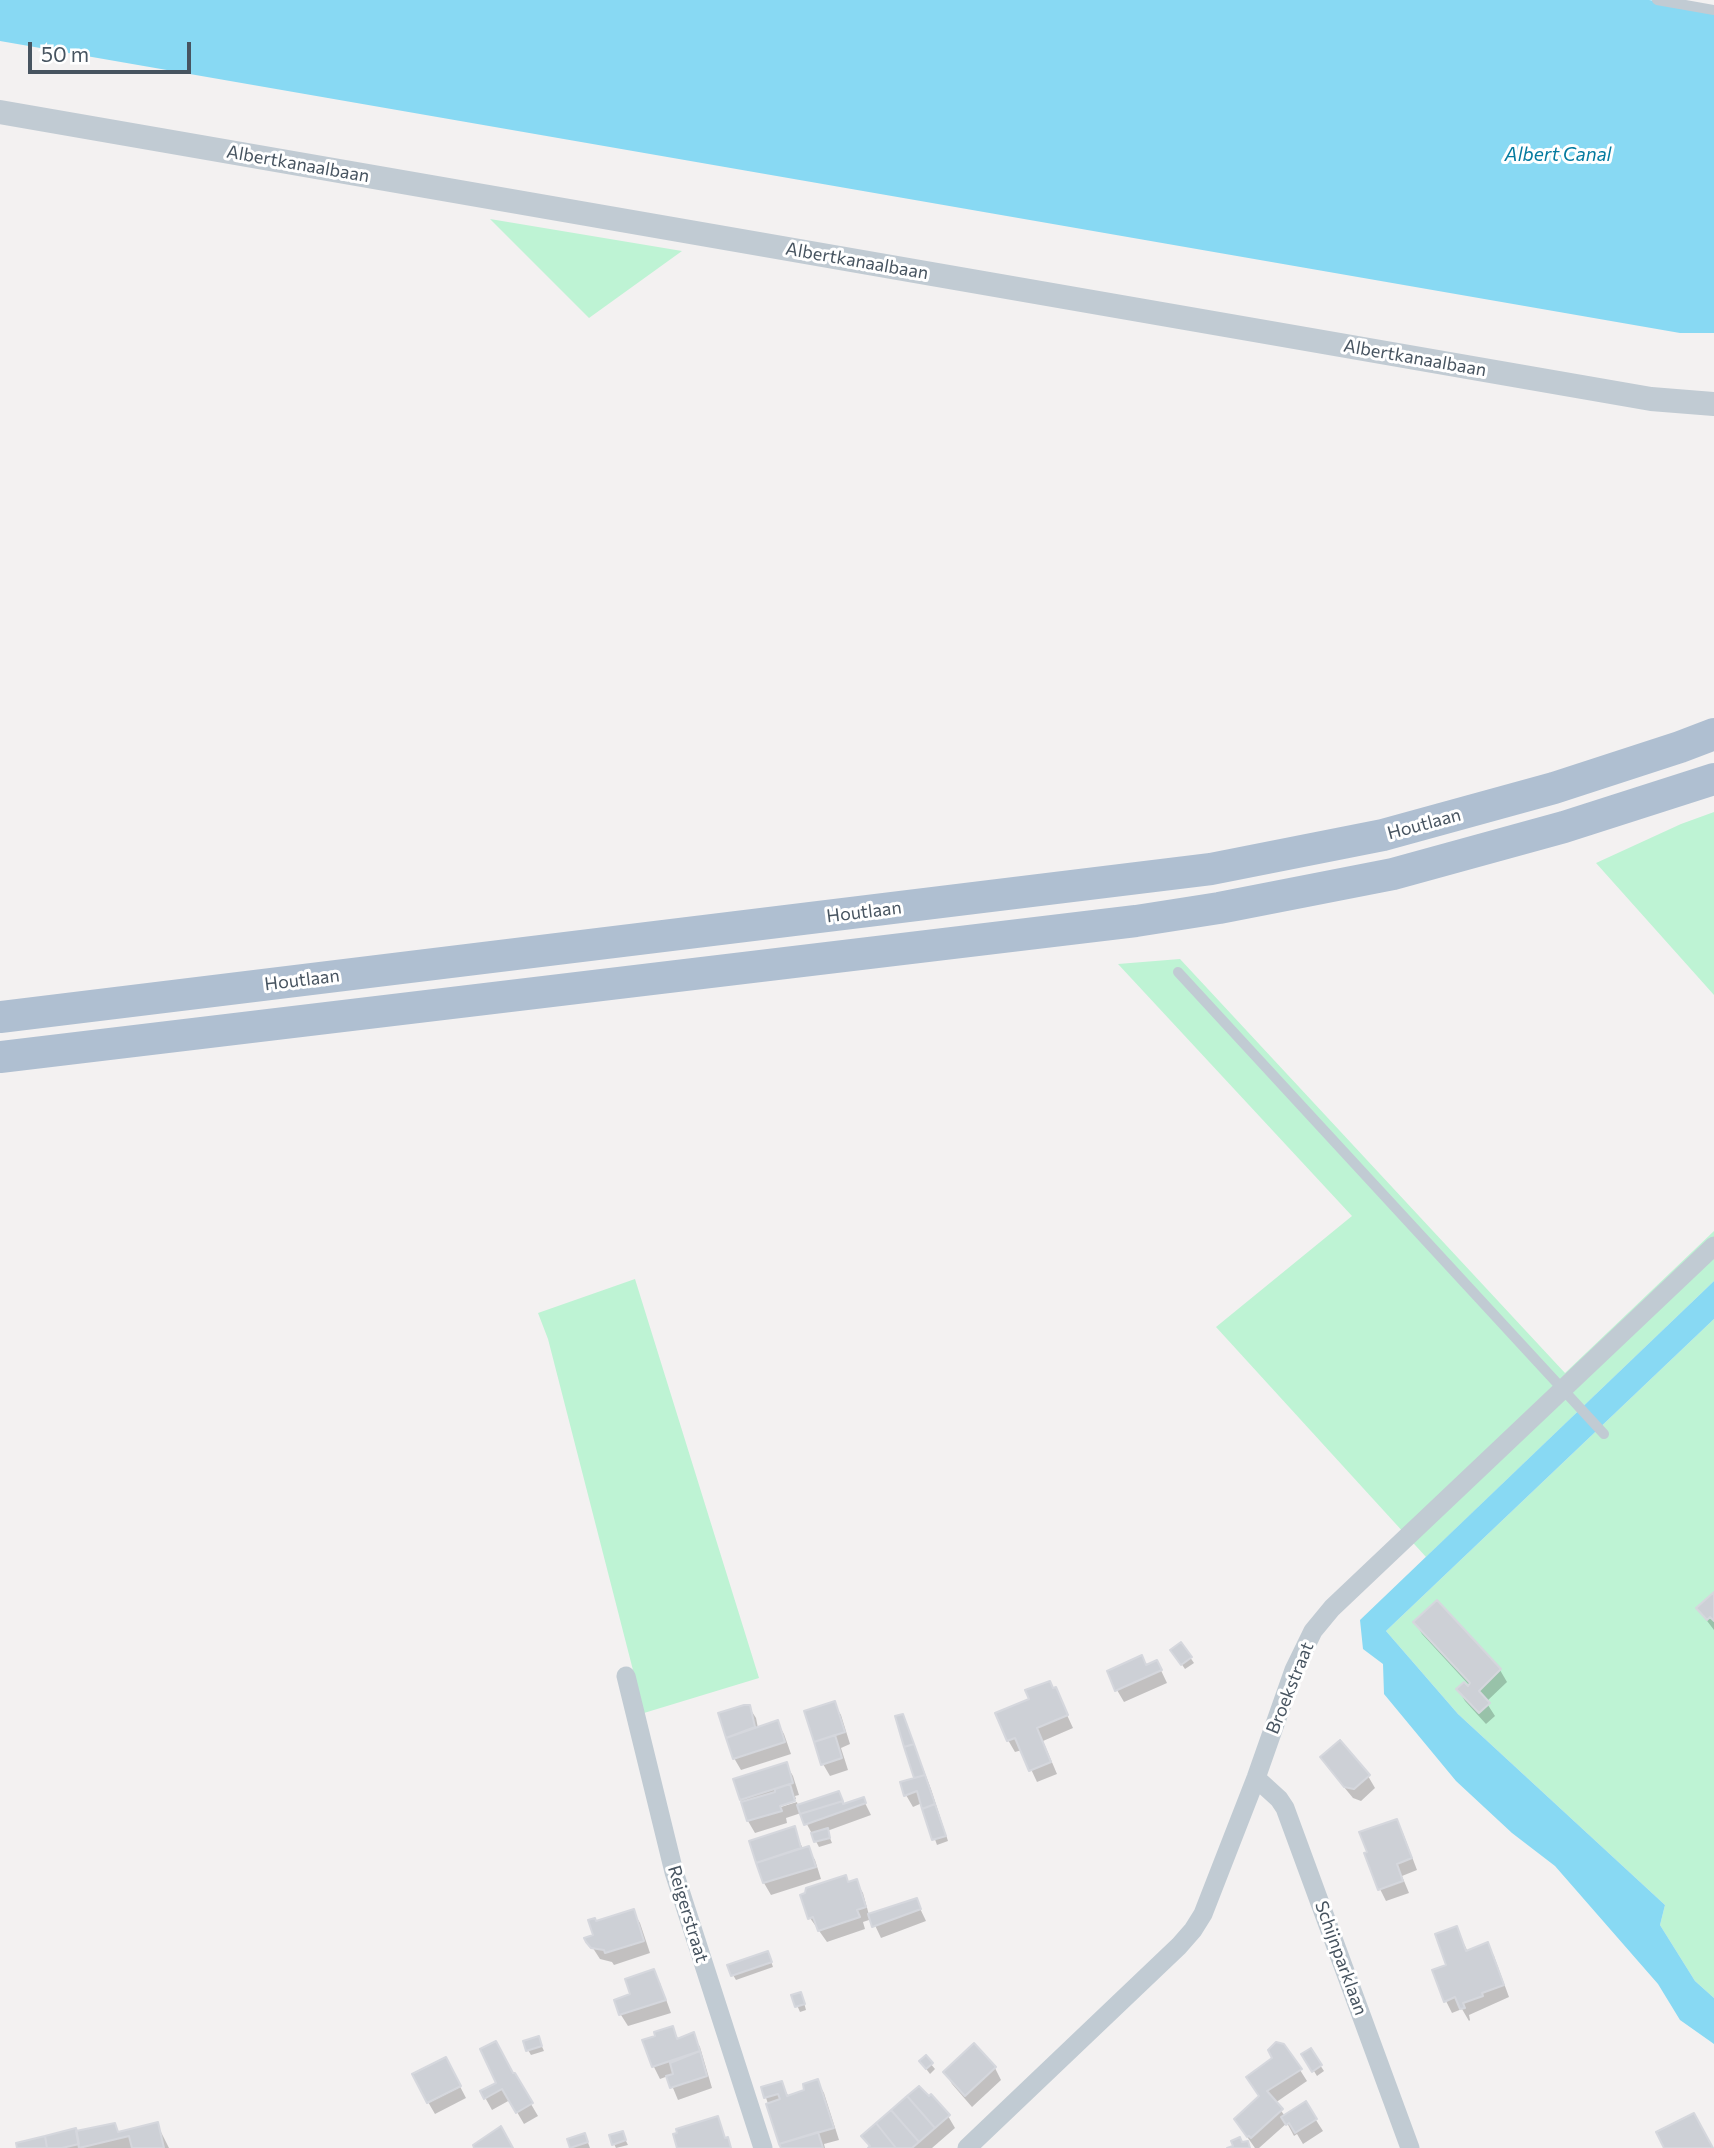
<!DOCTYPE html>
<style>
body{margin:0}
#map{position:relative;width:1714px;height:2148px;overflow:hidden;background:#f3f1f1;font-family:Commissioner,sans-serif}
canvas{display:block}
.scale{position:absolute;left:28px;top:42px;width:163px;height:32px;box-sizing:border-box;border:4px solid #475460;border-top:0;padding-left:9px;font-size:21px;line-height:24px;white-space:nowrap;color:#475460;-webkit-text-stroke:5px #fff;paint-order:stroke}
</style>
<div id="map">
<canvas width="1714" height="2148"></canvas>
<div class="scale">50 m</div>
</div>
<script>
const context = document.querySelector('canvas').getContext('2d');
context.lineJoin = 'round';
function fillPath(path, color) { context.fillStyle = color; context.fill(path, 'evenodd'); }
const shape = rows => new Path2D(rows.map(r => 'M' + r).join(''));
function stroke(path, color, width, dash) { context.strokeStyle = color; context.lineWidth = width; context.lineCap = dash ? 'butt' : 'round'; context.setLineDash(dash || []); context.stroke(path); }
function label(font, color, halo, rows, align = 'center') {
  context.font = font + ' Commissioner,sans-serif'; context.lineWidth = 6; context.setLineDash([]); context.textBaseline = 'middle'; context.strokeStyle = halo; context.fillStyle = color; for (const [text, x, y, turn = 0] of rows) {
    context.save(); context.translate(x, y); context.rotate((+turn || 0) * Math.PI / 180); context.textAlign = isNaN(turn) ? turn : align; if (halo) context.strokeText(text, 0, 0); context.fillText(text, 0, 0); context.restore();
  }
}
const green = shape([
 [490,219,682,251,589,318],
 [1714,812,1714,995,1596,863,1681,824],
 [1180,959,1565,1373,1714,1231,1714,1281,1426,1557,1216,1327,1352,1216,1118,964],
 [635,1279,759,1678,644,1713,548,1339,538,1313],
 [1714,1319,1714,1998,1695,1981,1660,1925,1665,1905,1458,1714,1386,1631]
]);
const water = shape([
 [0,0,1649,0,1714,11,1714,333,1680,333,0,41],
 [1714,1281,1714,1319,1386,1631,1458,1714,1665,1905,1660,1925,1695,1981,1714,1998,1714,2044,1680,2020,1658,1984,1555,1866,1512,1833,1456,1781,1384,1694,1383,1664,1363,1649,1360,1620]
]);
const shadow = shape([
 [1714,1595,1714,1630,1698,1609],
 [1436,1602,1500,1670,1507,1682,1486,1702,1495,1716,1486,1724,1465,1701,1458,1689,1467,1688,1470,1686,1422,1634,1415,1622],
 [1181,1644,1194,1663,1185,1669,1172,1650],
 [1157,1662,1167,1683,1124,1702,1117,1690,1146,1666],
 [1055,1689,1073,1728,1043,1741,1057,1774,1037,1782,1022,1750,1015,1752,1008,1740],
 [834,1703,841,1715,850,1744,841,1748,848,1770,830,1776,823,1764],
 [749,1707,756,1718,758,1728,777,1722,784,1734,791,1754,741,1770,734,1758,720,1714],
 [903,1716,931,1789,948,1841,937,1845,922,1803,913,1807,906,1795,917,1779],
 [1322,1757,1368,1776,1375,1788,1361,1801,1353,1798,1329,1769],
 [786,1764,793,1776,799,1795,795,1796,796,1799,781,1803,781,1807,797,1802,798,1806,842,1799,844,1806,863,1799,871,1815,827,1831,832,1843,819,1847,801,1813,786,1818,787,1823,755,1833,748,1821,735,1781],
 [1397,1821,1403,1833,1417,1870,1402,1876,1409,1893,1386,1901,1380,1889],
 [794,1829,803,1849,808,1848,815,1860,821,1879,771,1895,764,1883,751,1842],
 [845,1877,849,1883,856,1881,863,1893,869,1915,916,1900,926,1921,881,1938,872,1919,863,1922,865,1929,827,1942,810,1918,807,1895],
 [633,1911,640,1923,650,1953,614,1965,612,1962,600,1959,587,1939,595,1936,596,1923],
 [1456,1928,1468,1952,1487,1944,1494,1956,1509,1997,1469,2015,1470,2020,1469,2021,1462,2009,1452,2013,1446,2001,1449,1966],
 [770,1958,773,1967,736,1980,733,1975],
 [653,1971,660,1983,671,2013,628,2026,621,2015,617,2001,633,1995],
 [793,1996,803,1999,806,2010,800,2012],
 [672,2028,679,2040,693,2035,700,2047,712,2088,678,2100,668,2076,660,2079,654,2067,645,2041],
 [538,2038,544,2051,531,2055,528,2050],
 [974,2046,995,2068,1001,2080,972,2107,952,2084,945,2072],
 [1310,2050,1324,2071,1317,2076,1304,2055],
 [925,2057,935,2069,930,2074,921,2062],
 [1300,2070,1307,2081,1275,2103,1285,2116,1305,2103,1323,2131,1303,2144,1297,2134,1294,2136,1287,2123,1259,2148,1255,2148,1243,2131,1260,2097,1255,2090],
 [452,2071,466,2098,435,2114,428,2102],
 [514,2075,538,2116,524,2124,510,2100,492,2110,482,2092],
 [817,2081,824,2093,839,2140,824,2144,825,2148,783,2148,763,2089,781,2083,789,2097,807,2091],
 [948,2116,955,2128,932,2148,870,2148,864,2136],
 [157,2124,169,2148,19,2148,114,2125,119,2134],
 [622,2133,628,2145,616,2148,614,2144],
 [569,2140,587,2140,590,2148,572,2148]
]);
const building = shape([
 [1714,1592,1714,1621,1710,1617,1707,1620,1696,1608,1714,1592],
 [1437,1600,1501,1669,1479,1691,1490,1703,1479,1713,1456,1689,1464,1682,1468,1686,1470,1683,1413,1622,1437,1600],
 [1181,1642,1192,1657,1181,1665,1170,1650,1181,1642],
 [1142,1655,1146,1665,1157,1660,1162,1670,1115,1691,1107,1671,1142,1655],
 [1050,1681,1053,1688,1056,1687,1068,1715,1037,1728,1051,1762,1029,1771,1015,1738,1007,1741,995,1713,1029,1699,1025,1690,1050,1681],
 [835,1701,845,1732,814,1742,804,1711,835,1701],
 [744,1705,750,1705,755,1727,726,1738,718,1713,744,1705],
 [903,1714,914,1744,904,1747,895,1716,903,1714],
 [778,1720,785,1742,733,1759,726,1738,778,1720],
 [835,1735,842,1758,821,1765,814,1742,835,1735],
 [1340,1740,1370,1775,1354,1789,1344,1787,1320,1757,1340,1740],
 [914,1744,925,1775,914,1778,904,1747,914,1744],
 [787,1762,793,1783,740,1800,733,1779,787,1762],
 [925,1775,935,1804,922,1809,917,1791,904,1796,900,1782,925,1775],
 [790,1784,795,1801,780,1806,782,1811,747,1821,741,1802,775,1792,775,1789,790,1784],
 [839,1791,843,1801,800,1814,797,1805,839,1791],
 [864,1797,866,1803,804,1825,800,1814,843,1801,843,1804,864,1797],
 [935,1804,946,1836,932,1840,922,1809,935,1804],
 [1397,1819,1412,1858,1397,1864,1403,1881,1378,1890,1364,1853,1367,1852,1359,1832,1397,1819],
 [795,1826,801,1848,756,1863,749,1841,795,1826],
 [828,1828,830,1838,814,1842,811,1833,828,1828],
 [809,1846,816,1867,763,1883,756,1863,809,1846],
 [846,1875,848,1882,857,1879,866,1907,857,1910,860,1917,818,1931,813,1917,808,1919,800,1895,805,1893,806,1888,846,1875],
 [917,1898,921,1909,872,1927,868,1914,917,1898],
 [634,1909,644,1941,605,1953,604,1950,591,1948,586,1942,584,1938,593,1935,588,1920,595,1918,596,1921,634,1909],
 [1457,1926,1466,1951,1488,1942,1504,1985,1482,1993,1483,1996,1463,2003,1465,2008,1460,2009,1455,1997,1444,2002,1432,1970,1446,1965,1435,1934,1457,1926],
 [768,1951,772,1962,731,1976,727,1965,768,1951],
 [654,1969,666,2000,619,2015,614,2000,630,1994,625,1979,654,1969],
 [801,1992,805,2004,795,2007,791,1995,801,1992],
 [673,2026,677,2039,694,2032,700,2051,652,2067,642,2040,655,2036,654,2032,673,2026],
 [539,2036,542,2046,526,2051,523,2041,539,2036],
 [496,2041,513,2073,515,2073,533,2103,516,2113,502,2089,484,2099,480,2091,496,2083,480,2049,496,2041],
 [1276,2042,1284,2044,1302,2069,1267,2091,1283,2109,1251,2138,1249,2136,1247,2137,1234,2119,1259,2096,1246,2077,1272,2058,1268,2050,1276,2042],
 [974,2043,996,2067,965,2096,943,2072,974,2043],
 [1311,2048,1322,2065,1312,2072,1301,2054,1311,2048],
 [700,2051,707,2076,670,2088,666,2076,673,2074,670,2063,700,2051],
 [926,2055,933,2063,926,2069,919,2061,926,2055],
 [446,2057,461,2086,427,2103,412,2074,446,2057],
 [818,2079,834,2128,779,2144,766,2104,780,2099,778,2094,764,2098,761,2087,782,2081,787,2096,804,2090,803,2084,818,2079],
 [919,2086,929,2096,931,2094,950,2115,935,2128,907,2096,919,2086],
 [907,2096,935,2128,919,2142,891,2110,907,2096],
 [1306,2101,1317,2119,1295,2133,1289,2123,1286,2125,1281,2117,1306,2101],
 [891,2110,919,2142,912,2148,896,2148,876,2123,891,2110],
 [1694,2113,1713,2148,1664,2148,1656,2132,1694,2113],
 [718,2116,725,2138,728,2137,731,2148,677,2148,673,2134,677,2133,676,2129,718,2116],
 [158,2122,164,2148,132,2148,129,2136,79,2148,76,2131,115,2123,118,2132,158,2122],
 [876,2123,896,2148,868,2148,870,2146,861,2136,876,2123],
 [501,2126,513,2148,474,2148,473,2145,501,2126],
 [76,2128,79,2144,62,2148,47,2148,45,2136,76,2128],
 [623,2131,626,2140,612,2145,609,2135,623,2131],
 [818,2132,823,2148,781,2148,779,2144,818,2132],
 [585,2133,588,2142,570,2148,567,2139,585,2133],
 [45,2136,47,2148,17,2148,16,2143,45,2136],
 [1240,2137,1242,2142,1248,2141,1250,2148,1227,2148,1233,2146,1231,2141,1240,2137]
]);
const service = shape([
 [1657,0,1714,10],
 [1178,972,1604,1434]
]);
const minor = shape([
 [626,1676,674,1872,763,2148],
 [1256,1778,1279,1799,1285,1808,1410,2148],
 [967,2148,1179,1946,1193,1930,1203,1914,1256,1778,1294,1670,1313,1631,1332,1608,1714,1246]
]);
const tertiary = shape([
 [0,112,1651,399,1714,404]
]);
const primary = shape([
 [0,1017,1211,869,1383,835,1554,788,1680,747,1714,734],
 [0,1057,1136,921,1219,908,1393,874,1564,827,1714,779]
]);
const streetNames = [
 ["Albertkanaalbaan",298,164,10],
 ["Albertkanaalbaan",857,261,10],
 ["Albertkanaalbaan",1415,358,10],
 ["Houtlaan",1424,824,-15],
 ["Houtlaan",864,912,-7],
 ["Houtlaan",302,980,-7],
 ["Broekstraat",1290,1688,-68],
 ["Reigerstraat",688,1914,73],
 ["Schijnparklaan",1341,1958,70]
];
const waterNames = [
 ["Albert Canal",1558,155]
];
fillPath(green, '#bef3d4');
fillPath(water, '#88d9f3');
fillPath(shadow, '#0003');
fillPath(building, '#cdd0d6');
stroke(building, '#d5d7dd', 2);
stroke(service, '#c1cbd3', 10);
stroke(minor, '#c1cbd3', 19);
stroke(tertiary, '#c1cbd3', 24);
stroke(primary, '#afbfd1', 32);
label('18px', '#475460', '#fff', streetNames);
label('italic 19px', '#047a9f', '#fff', waterNames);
</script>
